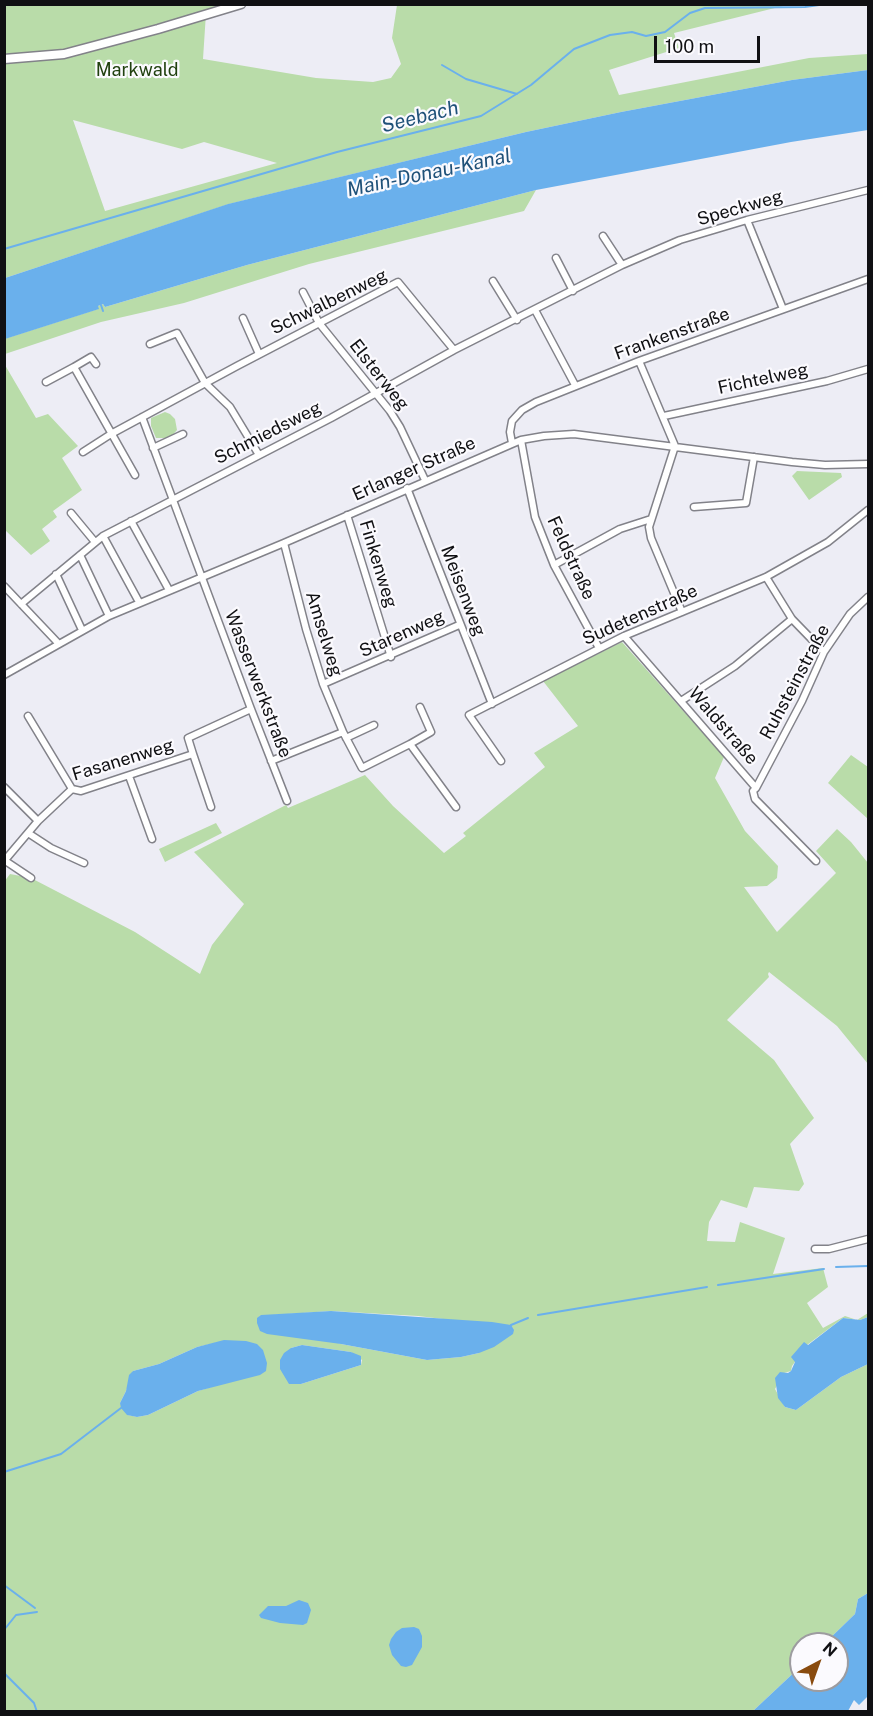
<!DOCTYPE html>
<meta charset="utf-8">
<style>
body{margin:0}
#map{position:relative;width:873px;height:1716px;overflow:hidden;background:#ededf5;font-family:"Public Sans",sans-serif}
canvas{display:block}
.frame{position:absolute;inset:0;border:6px solid #101013;pointer-events:none}
.north{position:absolute;left:789px;top:1632px;width:60px;height:60px;box-sizing:border-box;background:#fbfafe;border:2px solid #9d9ca0;border-radius:50%;rotate:41deg;font-size:16px;font-weight:700;line-height:24px;text-align:center;color:#101013}
.north::after{content:'';display:block;margin:auto;width:21px;height:27px;background:#894b0f;clip-path:polygon(50% 0,100% 100%,50% 72%,0 100%)}
.scale{position:absolute;left:654px;top:36px;width:106px;height:27px;box-sizing:border-box;border:3px solid #101013;border-top:0;padding-left:8px;font-size:18px;line-height:21px;white-space:nowrap;color:#101013;-webkit-text-stroke:4px #fbfafe;paint-order:stroke}
</style>
<div id="map">
<canvas width="873" height="1716"></canvas>
<div class="frame"></div>
<div class="north">N</div>
<div class="scale">100 m</div>
</div>
<script>
const context = document.querySelector('canvas').getContext('2d');
context.lineJoin = 'round';
function fillPath(path, color) { context.fillStyle = color; context.fill(path, 'evenodd'); }
const shape = rows => new Path2D(rows.map(r => 'M' + r).join(''));
function stroke(path, color, width, dash) { context.strokeStyle = color; context.lineWidth = width; context.lineCap = dash ? 'butt' : 'round'; context.setLineDash(dash || []); context.stroke(path); }
function label(font, color, halo, rows, align = 'center') {
  context.font = font + ' "Public Sans",sans-serif'; context.lineWidth = 4.5; context.setLineDash([]); context.textBaseline = 'middle'; context.strokeStyle = halo; context.fillStyle = color; for (const [text, x, y, turn = 0] of rows) {
    context.save(); context.translate(x, y); context.rotate((+turn || 0) * Math.PI / 180); context.textAlign = isNaN(turn) ? turn : align; if (halo) context.strokeText(text, 0, 0); context.fillText(text, 0, 0); context.restore();
  }
}
const green = shape([
 [4,5,228,5,206,13,203,59,316,78,373,82,391,78,401,64,392,38,397,5,787,5,674,33,679,48,609,70,619,95,809,58,868,54,868,70,792,80,621,112,526,132,229,204,5,278],
 [73,120,182,149,204,142,277,163,105,211],
 [536,190,524,211,309,264,184,303,101,322,5,354,4,339,98,309,98,306,103,304,105,307,247,265],
 [5,365,36,418,48,414,78,446,62,458,82,490,53,511,57,517,42,529,50,541,31,555,5,530],
 [165,412,170,414,175,419,177,430,170,438,156,438,151,426,151,418],
 [797,471,841,473,842,477,809,500,792,476],
 [622,642,724,757,715,778,745,831,778,866,777,878,767,886,744,887,777,932,836,873,816,851,837,829,851,842,868,863,868,1064,837,1026,769,972,768,974,769,977,727,1020,774,1060,814,1118,790,1144,804,1184,799,1191,754,1187,747,1208,721,1200,709,1222,707,1241,735,1242,740,1222,785,1238,773,1274,823,1268,828,1287,807,1303,823,1328,845,1316,857,1320,868,1313,868,1317,860,1320,843,1318,807,1345,792,1366,791,1371,784,1373,775,1389,785,1407,796,1410,841,1377,868,1364,868,1593,858,1599,855,1614,824,1644,801,1644,801,1666,753,1711,5,1711,4,882,10,874,31,878,135,932,200,974,212,945,244,904,194,852,286,805,288,808,365,775,393,806,444,853,466,836,463,833,545,767,534,753,578,726,543,681],
 [331,1311,418,1316,468,1322,492,1322,479,1353,461,1357,427,1360,341,1344,259,1316],
 [224,1341,246,1341,228,1382,198,1391,148,1415,137,1417,128,1415,120,1403,126,1391,133,1371,159,1364,197,1347],
 [302,1345,351,1352,362,1360,361,1365,301,1384,291,1348],
 [851,755,868,767,868,819,828,783],
 [216,823,222,833,165,862,159,849]
]);
const water = shape([
 [868,70,868,130,791,142,536,190,247,265,105,307,103,304,98,306,99,309,5,339,5,278,228,204,526,132,621,112,792,80],
 [331,1311,492,1322,511,1325,514,1330,513,1334,494,1347,479,1353,461,1357,427,1360,341,1344,267,1334,260,1331,257,1323,257,1318,261,1315],
 [868,1317,868,1364,841,1377,796,1410,785,1407,778,1398,775,1378,780,1372,788,1373,791,1371,795,1362,791,1357,804,1342,808,1345,843,1318,860,1320],
 [224,1340,246,1341,257,1344,263,1350,267,1363,266,1371,260,1375,198,1391,148,1415,137,1417,127,1415,121,1408,120,1403,126,1391,129,1375,133,1371,159,1364,197,1347],
 [302,1345,351,1352,361,1356,361,1365,301,1384,289,1384,280,1369,280,1360,284,1353,291,1348],
 [868,1593,868,1696,859,1705,854,1700,848,1711,753,1711,801,1666,801,1680,837,1680,837,1644,824,1644,855,1614,858,1599],
 [299,1600,308,1603,311,1610,307,1623,303,1625,280,1623,261,1618,259,1615,268,1606,286,1606],
 [414,1627,419,1629,422,1636,422,1647,412,1665,406,1667,401,1666,392,1655,389,1645,391,1639,396,1632,402,1628]
]);
const stream = shape([
 [442,65,466,79,517,94],
 [4,249,337,152,481,116,531,85,574,49,610,35,632,32,646,36,665,32,690,13,705,8,805,7,826,4],
 [101,305,103,311],
 [836,1267,868,1266],
 [718,1285,824,1269],
 [538,1315,707,1287],
 [511,1325,528,1318],
 [4,1472,61,1454,121,1408],
 [4,1585,35,1608],
 [4,1630,16,1615,37,1612],
 [4,1673,34,1703,37,1712]
]);
const street = shape([
 [747,220,783,309],
 [603,236,622,265],
 [556,258,573,291],
 [493,281,517,320],
 [303,292,319,323,390,411,400,427,425,480],
 [535,310,575,385],
 [243,318,259,354],
 [150,344,177,333,205,383,230,407,259,455],
 [639,361,675,446,649,527,651,538,682,612],
 [74,367,91,357,96,364],
 [46,382,74,367,135,475],
 [664,416,827,381,868,369],
 [142,417,251,709,287,801],
 [521,440,535,517,554,565,599,648],
 [512,443,510,432,512,421,522,410,536,402,639,361,868,279],
 [153,448,183,434],
 [83,452,111,434,237,366,398,282,454,350],
 [407,488,492,704],
 [694,507,746,503,754,457],
 [71,513,95,542],
 [347,515,391,657],
 [131,521,169,590],
 [103,536,139,602],
 [80,555,109,616],
 [554,565,620,529,651,519],
 [56,574,82,630],
 [766,577,792,619,824,652],
 [4,586,58,643],
 [21,604,103,536,331,418,454,350,622,265,680,240,747,220,868,190],
 [624,636,756,788,753,791,755,799,816,861],
 [4,675,109,616,284,543,521,440,544,436,574,434,792,462,825,465,868,464],
 [323,684,459,625],
 [681,701,735,666,792,619],
 [28,716,72,789],
 [343,732,362,768,410,744,456,807],
 [346,738,374,725],
 [410,744,431,732,420,707],
 [193,754,211,807],
 [271,761,343,732,323,684,306,629,284,543],
 [501,761,469,715,624,636,766,577,828,542,868,510],
 [129,776,152,839],
 [4,787,38,821],
 [756,788,802,701,824,652,850,614,868,597],
 [28,833,51,848,84,863],
 [4,860,31,878],
 [5,860,38,821,72,789,81,791,193,754,188,738,251,709],
 [815,1249,829,1249,868,1239]
]);
const secondary = shape([
 [4,59,64,54,158,29,241,4]
]);
const parkNames = [
 ["Markwald",137,70]
];
const streetNames = [
 ["Speckweg",740,208,-16],
 ["Schwalbenweg",329,302,-26],
 ["Frankenstraße",672,334,-20],
 ["Elsterweg",379,375,52],
 ["Fichtelweg",763,379,-12],
 ["Schmiedsweg",268,433,-27],
 ["Erlanger Straße",414,469,-24],
 ["Feldstraße",571,558,65],
 ["Finkenweg",378,564,73],
 ["Meisenweg",463,591,69],
 ["Sudetenstraße",640,615,-24],
 ["Amselweg",324,634,73],
 ["Starenweg",402,634,-24],
 ["Ruhsteinstraße",795,682,-62],
 ["Wasserwerkstraße",258,684,69],
 ["Waldstraße",723,726,49],
 ["Fasanenweg",123,760,-17]
];
const waterNames = [
 ["Seebach",420,117,-14],
 ["Main-Donau-Kanal",429,173,-12]
];
fillPath(green, '#b9dca9');
fillPath(water, '#6ab0ec');
stroke(stream, '#6ab0ec', 2);
stroke(street, '#828289', 9);
stroke(secondary, '#828289', 11);
stroke(street, '#fff', 6);
stroke(secondary, '#fff', 8);
label('18px', '#21410f', '#fbfafe', parkNames);
label('18px', '#101013', '#fbfafe', streetNames);
label('italic 20px', '#1f5179', '#fbfafe', waterNames);
</script>
